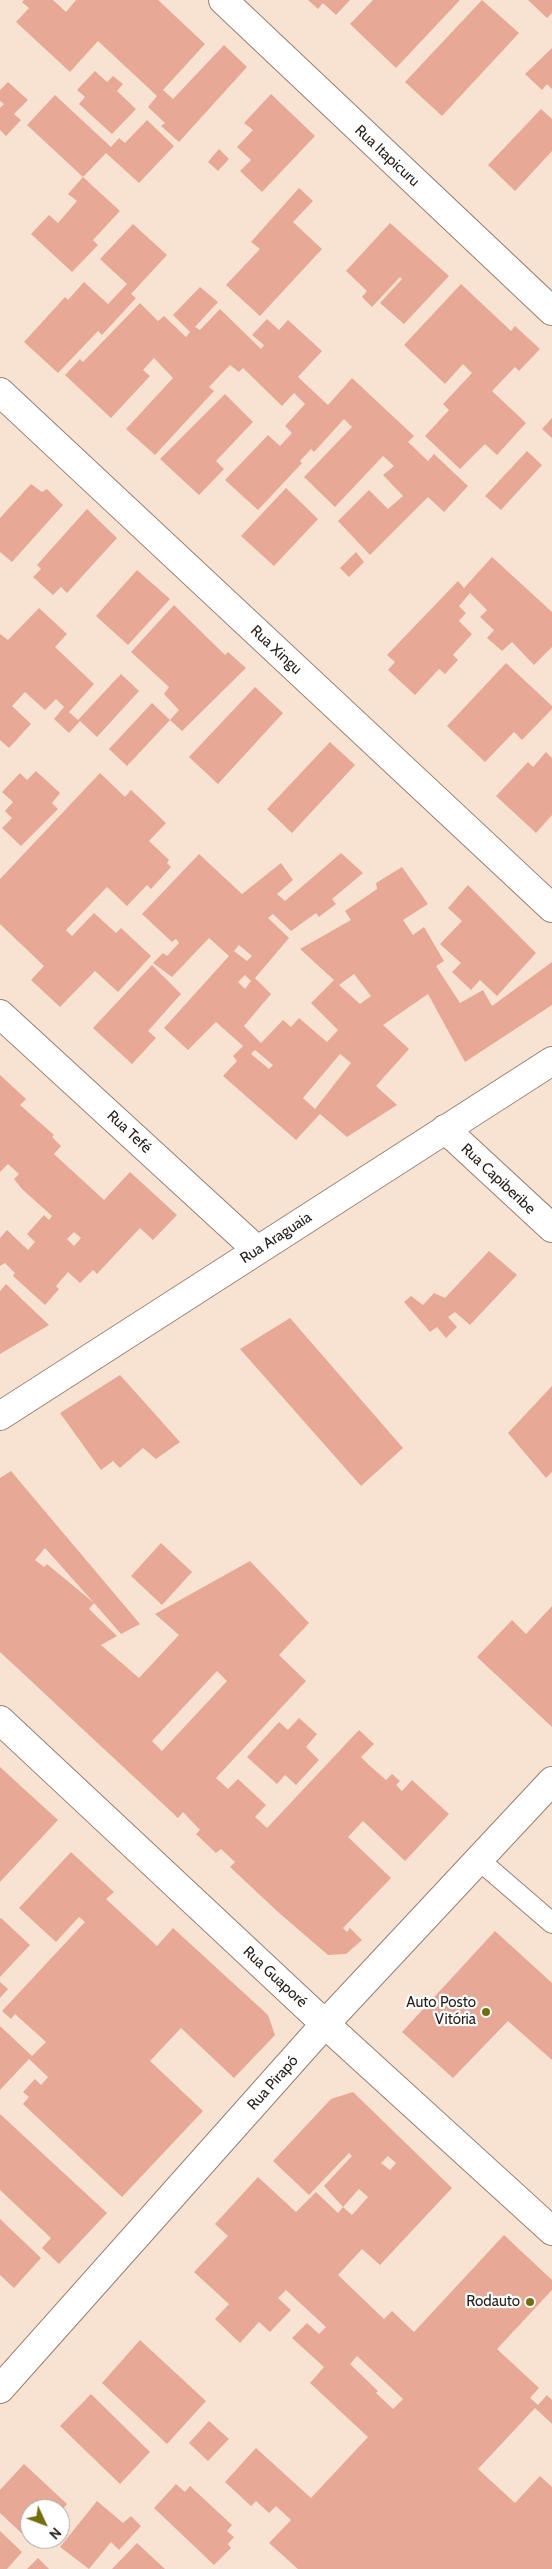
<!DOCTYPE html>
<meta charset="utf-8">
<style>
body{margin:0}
#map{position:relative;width:552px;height:2569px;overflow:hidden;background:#f8e2d2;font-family:Cabin,sans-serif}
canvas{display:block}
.north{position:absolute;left:20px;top:2499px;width:50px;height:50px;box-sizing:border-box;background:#fff;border:1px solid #a8a5a3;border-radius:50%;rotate:133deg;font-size:14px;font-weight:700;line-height:20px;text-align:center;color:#261e18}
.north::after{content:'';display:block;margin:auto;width:18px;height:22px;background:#736f10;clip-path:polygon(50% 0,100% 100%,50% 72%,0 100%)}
</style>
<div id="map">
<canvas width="552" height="2569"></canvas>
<div class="north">N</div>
</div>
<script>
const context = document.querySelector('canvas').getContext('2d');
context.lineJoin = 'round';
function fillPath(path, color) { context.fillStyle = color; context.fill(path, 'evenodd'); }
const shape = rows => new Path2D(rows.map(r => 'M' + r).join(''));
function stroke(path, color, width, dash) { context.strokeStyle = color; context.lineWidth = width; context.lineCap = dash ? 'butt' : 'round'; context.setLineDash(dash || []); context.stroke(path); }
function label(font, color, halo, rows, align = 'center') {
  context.font = font + ' Cabin,sans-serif'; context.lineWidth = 4.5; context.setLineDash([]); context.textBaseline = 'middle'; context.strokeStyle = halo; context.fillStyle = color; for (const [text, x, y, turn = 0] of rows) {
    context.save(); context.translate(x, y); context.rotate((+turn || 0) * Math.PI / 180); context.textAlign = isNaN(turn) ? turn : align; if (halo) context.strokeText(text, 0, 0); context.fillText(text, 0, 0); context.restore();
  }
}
const building = shape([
 [24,0,53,0,66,12,76,0,158,0,205,44,163,90,173,99,224,45,247,67,179,142,161,126,165,123,148,107,157,96,98,41,70,72,16,22,29,8,22,2],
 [308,0,350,0,336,15,323,3,318,9],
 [373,0,460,0,396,68,350,24],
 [482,0,519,33,442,116,405,82],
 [528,0,552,0,552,13,547,18],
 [552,48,552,89,547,84,542,90,525,74],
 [95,71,107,82,113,76,123,84,117,91,136,109,112,134,79,104,85,97,77,90],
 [8,82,28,100,14,114,21,120,6,136,0,130,0,108,4,104,0,101,0,90],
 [271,94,315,136,262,192,240,171,251,160,237,147,253,130,244,123],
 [55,95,111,147,119,138,125,143,147,120,174,146,139,183,106,153,83,177,120,211,93,240,98,245,72,272,31,234,49,215,58,223,77,201,68,194,83,177,27,125],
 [541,109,552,119,552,151,515,191,488,165],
 [219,149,229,159,218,171,208,162],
 [299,188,313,201,293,222,322,249,260,316,226,285,260,249,251,242],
 [390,223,449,276,404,324,380,303,402,279,400,277,372,307,362,297,367,291,346,271],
 [133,224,167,255,131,294,136,298,102,335,98,331,58,373,24,342,65,297,68,300,84,282,108,304,127,284,100,259],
 [461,284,511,331,515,326,540,349,519,371,515,367,492,391,526,423,497,455,485,444,460,469,425,436,449,410,443,404,472,373,463,364,445,384,404,345],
 [200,287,218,302,195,327,200,330,220,309,261,349,264,345,252,335,267,319,279,330,288,320,322,351,298,377,328,405,352,378,414,436,408,442,428,461,434,454,468,486,444,512,428,497,370,555,338,521,369,490,388,509,403,496,383,475,394,466,383,456,335,507,304,477,352,427,344,419,314,452,311,449,300,461,302,463,258,510,225,480,268,435,280,446,292,433,285,426,305,404,294,393,282,406,243,368,239,372,230,365,209,387,214,391,155,455,126,429,173,378,154,358,143,370,150,376,111,418,65,375,80,359,83,362,140,303,158,321,164,316,186,337,190,332,173,315],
 [225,394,253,422,216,461,224,469,199,495,160,459],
 [552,418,552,438,542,429],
 [527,451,542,465,501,510,485,496],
 [31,484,42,492,47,489,63,505,12,562,0,552,0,518],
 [286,488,318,519,274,566,241,536],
 [87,509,117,538,67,593,61,587,53,595,33,577,41,569,37,565],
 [356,552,364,562,349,577,340,568],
 [492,557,552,612,552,647,534,665,512,642,502,651,487,638,494,630,480,617,487,610,470,593,459,606,466,613,459,621,472,634,453,655,458,660,445,674,439,669,415,695,388,670,395,662,387,655,458,581,464,588],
 [137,570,170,599,128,645,96,616],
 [174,605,225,655,228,652,246,668,182,731,170,720,127,766,109,749,152,703,170,720,179,710,164,694,169,687,131,652],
 [39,608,67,634,55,647,94,684,69,712,78,720,121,674,139,691,97,737,80,721,69,733,54,719,64,707,56,699,45,710,25,692,12,706,31,724,9,748,0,740,0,634,8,640],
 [506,663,552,706,552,709,522,740,514,732,485,762,447,726],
 [255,687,283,713,218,784,189,757],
 [330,742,355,765,292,833,267,809],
 [546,752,552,758,552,815,536,833,496,796,528,762,533,767],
 [36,771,60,793,52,803,58,809,21,846,2,828,12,818,5,811,13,802,2,792,20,773,27,780],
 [100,773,125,797,131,790,166,823,149,841,169,860,167,863,171,867,151,889,147,885,127,906,107,887,66,930,72,936,94,913,116,933,121,928,151,956,118,992,95,971,60,1007,31,980,44,966,0,924,0,879],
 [341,853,363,873,332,899,336,904,319,917,316,913,291,931,273,914,268,918,289,938,255,978,271,994,244,1026,261,1043,283,1020,291,1027,299,1018,327,1042,338,1030,311,1003,334,980,300,949,351,920,345,911,377,889,376,883,402,867,428,904,403,920,413,935,424,927,444,961,436,966,460,1003,483,990,492,1006,552,962,552,1005,465,1062,428,994,383,1025,409,1049,376,1086,397,1105,347,1137,320,1114,296,1140,223,1076,237,1061,233,1056,243,1046,216,1022,188,1050,164,1028,229,956,209,938,172,977,153,963,163,953,167,956,179,943,176,939,172,942,142,914,199,854,242,894,281,863,293,880,277,894,285,901],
 [239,945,252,956,247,961,234,951],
 [354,974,371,996,360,1004,339,985],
 [245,975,251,981,245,989,238,982],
 [255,1050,273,1065,269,1069,251,1054],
 [340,1054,351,1063,315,1109,303,1098],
 [468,885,536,953,497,996,480,980,471,990,452,972,461,963,440,944,462,921,448,908],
 [152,965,181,994,148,1031,156,1038,132,1064,93,1028],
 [0,1075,26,1099,20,1105,54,1135,52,1137,61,1146,54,1154,104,1200,130,1172,177,1215,153,1240,140,1228,97,1274,93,1270,80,1283,68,1272,56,1286,59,1289,45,1305,13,1276,15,1273,5,1263,0,1266,0,1238,7,1230,28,1250,35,1242,27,1234,44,1215,49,1220,52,1216,22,1189,14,1179,19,1174,8,1164,0,1172],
 [74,1232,81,1238,74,1246,67,1239],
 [489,1251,517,1275,470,1325,455,1312,448,1317,457,1327,446,1338,437,1327,430,1332,404,1302,411,1296,423,1305,434,1293,445,1298],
 [6,1284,49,1325,0,1354,0,1291],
 [290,1318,403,1448,361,1486,240,1349],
 [120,1375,180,1442,156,1459,143,1448,120,1468,113,1461,101,1470,60,1413],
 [552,1386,552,1472,546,1478,508,1433],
 [11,1471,140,1624,121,1634,94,1603,89,1609,117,1636,101,1645,139,1678,179,1635,155,1614,250,1561,309,1623,279,1655,306,1681,216,1778,228,1789,238,1779,266,1805,255,1817,267,1828,359,1730,374,1744,361,1757,369,1765,386,1780,392,1774,400,1781,396,1785,402,1791,412,1780,449,1814,405,1861,363,1821,348,1837,391,1878,343,1928,347,1932,350,1928,362,1940,346,1954,328,1955,278,1912,230,1867,235,1862,221,1849,216,1853,196,1834,200,1830,183,1812,178,1818,0,1652,0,1478],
 [45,1548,94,1603,47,1564,44,1567,35,1560],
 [217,1671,227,1681,162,1751,152,1741],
 [161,1543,192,1572,162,1605,131,1576],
 [552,1606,552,1727,477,1657,512,1620,526,1634],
 [299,1718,317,1734,306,1747,319,1760,296,1785,285,1775,277,1784,247,1757,279,1722,288,1730],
 [0,1767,58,1820,0,1882],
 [71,1852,114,1892,106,1899,157,1946,173,1928,268,2015,275,2035,234,2078,181,2028,150,2061,203,2111,122,2197,23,2104,29,2097,23,2092,35,2079,41,2085,48,2077,29,2059,0,2090,0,2026,32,2056,46,2042,15,2014,11,2019,2,2011,85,1922,79,1917,56,1942,19,1908],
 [1,1918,30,1945,0,1977,0,1919],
 [495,1931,552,1983,552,2060,508,2021,453,2078,402,2032],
 [0,1982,8,1989,0,1998],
 [353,2092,452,2188,380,2265,362,2249,338,2275,384,2319,392,2311,414,2332,504,2235,552,2280,552,2290,497,2349,539,2388,530,2398,538,2405,547,2395,552,2400,552,2424,535,2408,478,2469,515,2503,540,2476,552,2487,552,2569,298,2569,269,2543,291,2520,276,2506,269,2513,256,2501,251,2506,225,2482,256,2448,311,2498,368,2437,310,2383,324,2367,292,2338,307,2323,319,2334,326,2327,286,2290,278,2298,291,2310,270,2332,259,2322,240,2343,215,2319,229,2304,194,2272,228,2236,215,2224,258,2177,296,2212,316,2192,338,2213,343,2207,352,2215,368,2197,359,2189,343,2207,324,2186,352,2156,349,2153,309,2195,273,2161,331,2099],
 [388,2156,396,2163,390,2170,381,2163],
 [357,2356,403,2399,393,2409,376,2393,378,2391,350,2364],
 [0,2114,107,2213,59,2264,42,2248,51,2238,0,2190],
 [0,2219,41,2258,14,2288,0,2275],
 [140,2340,206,2401,167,2444,102,2383],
 [91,2394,150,2452,120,2484,60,2426],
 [209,2421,229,2439,208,2461,189,2443],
 [24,2464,67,2504,60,2512,60,2509,30,2509,30,2539,35,2539,31,2542,0,2513,0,2490],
 [176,2484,185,2492,190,2486,232,2525,227,2531,234,2537,228,2544,231,2548,214,2565,154,2508],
 [97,2501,123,2523,131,2516,141,2526,119,2550,111,2542,89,2569,60,2547],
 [0,2531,22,2552,7,2569,0,2569],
 [137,2543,165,2569,112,2569],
 [38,2558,49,2569,27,2569]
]);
const lane = shape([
 [479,1860,552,1923]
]);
const street = shape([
 [223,0,552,311],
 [0,392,552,908],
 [0,1014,257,1250],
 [445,1129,552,1228],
 [0,2389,325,2024,552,1781]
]);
const secondary = shape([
 [0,1416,552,1061],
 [0,1720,325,2024,552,2231]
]);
const markers = [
 [486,2012,5,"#736f10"],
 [530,2302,5,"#736f10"]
];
const streetNames = [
 ["Rua Itapicuru",387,156,43],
 ["Rua Xingu",276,650,43],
 ["Rua Tefé",129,1132,43],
 ["Rua Capiberibe",498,1179,43],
 ["Rua Araguaia",276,1238,-33],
 ["Rua Guaporé",275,1977,43],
 ["Rua Pirapó",273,2083,-48]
];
const poiNames = [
 ["Auto Posto",476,2003],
 ["Vitória",476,2020],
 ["Rodauto",520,2302]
];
fillPath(building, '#e7a995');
stroke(lane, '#968173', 22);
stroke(street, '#968173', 30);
stroke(secondary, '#968173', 30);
stroke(lane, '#fff', 20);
stroke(street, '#fff', 28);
stroke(secondary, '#fff', 28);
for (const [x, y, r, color] of markers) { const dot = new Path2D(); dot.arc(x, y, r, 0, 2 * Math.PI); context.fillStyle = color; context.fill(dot); stroke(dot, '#fff', 2); }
label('15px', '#261e18', '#fff', streetNames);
label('15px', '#261e18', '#fff', poiNames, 'right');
</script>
